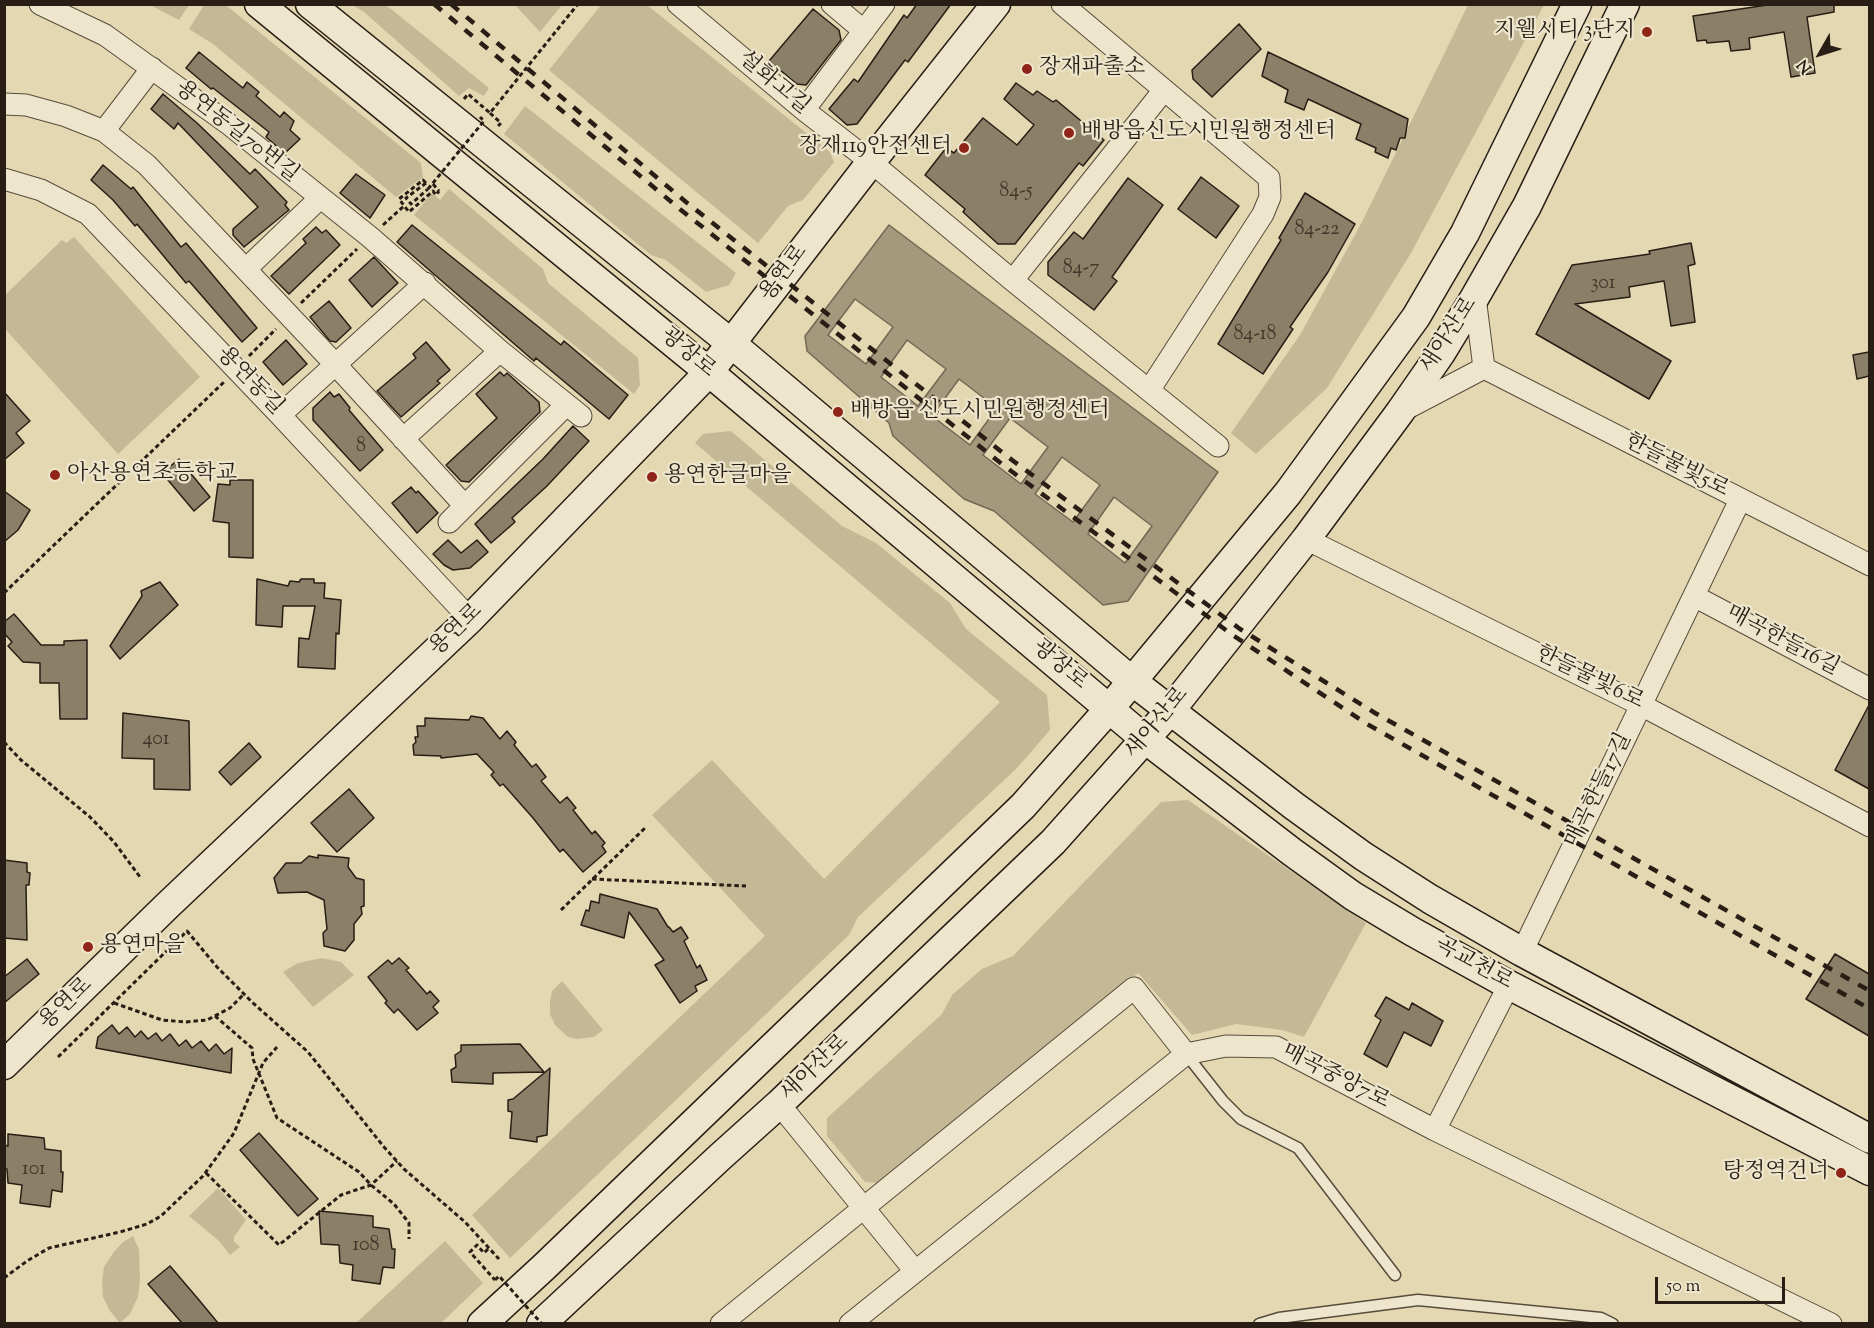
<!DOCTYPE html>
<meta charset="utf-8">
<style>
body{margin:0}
#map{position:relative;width:1874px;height:1328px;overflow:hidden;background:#e4d8b2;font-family:"Sorts Mill Goudy",serif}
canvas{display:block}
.frame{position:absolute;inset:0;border:6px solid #281e15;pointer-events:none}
.north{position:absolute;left:1790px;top:24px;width:60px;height:60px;-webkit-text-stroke:4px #ede6cd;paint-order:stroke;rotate:231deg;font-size:16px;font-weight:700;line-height:24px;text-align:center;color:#281e15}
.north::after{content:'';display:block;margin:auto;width:21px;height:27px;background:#281e15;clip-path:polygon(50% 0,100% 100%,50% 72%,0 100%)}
.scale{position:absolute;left:1655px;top:1277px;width:130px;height:27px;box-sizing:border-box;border:3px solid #281e15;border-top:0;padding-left:8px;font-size:18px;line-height:21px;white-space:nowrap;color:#281e15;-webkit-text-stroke:4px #ede6cd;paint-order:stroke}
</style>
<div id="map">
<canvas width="1874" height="1328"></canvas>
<div class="frame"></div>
<div class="north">N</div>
<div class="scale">50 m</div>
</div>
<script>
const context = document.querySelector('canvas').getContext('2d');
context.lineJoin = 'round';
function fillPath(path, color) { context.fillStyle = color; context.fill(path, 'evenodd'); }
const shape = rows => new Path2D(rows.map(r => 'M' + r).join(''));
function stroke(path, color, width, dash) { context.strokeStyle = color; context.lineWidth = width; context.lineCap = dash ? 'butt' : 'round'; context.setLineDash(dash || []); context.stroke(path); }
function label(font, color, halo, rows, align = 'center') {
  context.font = font + ' "Sorts Mill Goudy","Noto Serif KR",serif'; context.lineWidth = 4.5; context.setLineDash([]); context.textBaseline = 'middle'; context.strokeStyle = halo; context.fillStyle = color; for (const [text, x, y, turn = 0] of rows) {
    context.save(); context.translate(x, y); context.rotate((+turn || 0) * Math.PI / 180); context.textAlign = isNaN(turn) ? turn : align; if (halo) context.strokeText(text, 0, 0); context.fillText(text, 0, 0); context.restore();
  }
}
const green = shape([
 [150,5,189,4,189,5,179,20],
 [204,5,224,5,227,6,421,163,423,177,396,197,213,44,189,29],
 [352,5,386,5,489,88,484,96,469,88,459,96,364,12],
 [515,5,562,5,540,32],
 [601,5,647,5,830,152,834,162,803,200,788,206,758,243,549,70],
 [1468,5,1544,5,1411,253,1327,388,1256,454,1231,433,1300,335,1362,222],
 [525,106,736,273,729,285,706,292,666,260,651,255,504,134],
 [449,189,543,269,548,283,638,358,640,385,634,394,414,215,432,193,440,200],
 [74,237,200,377,118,454,5,329,5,295,62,240,66,243],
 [731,431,842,526,876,543,950,603,966,629,1047,695,1050,730,1017,768,858,917,849,935,510,1258,472,1215,765,936,652,815,712,760,824,879,1000,702,695,443,703,434],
 [1188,800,1366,923,1304,1037,1282,1030,1236,1024,1192,1035,1138,973,877,1183,865,1182,827,1136,827,1118,942,1014,952,995,982,969,1013,956,1161,802],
 [322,958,341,962,354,975,313,1007,283,972,298,963],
 [562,981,603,1030,594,1037,577,1039,568,1037,555,1025,550,1014,550,1001,552,991],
 [218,1188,246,1220,234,1237,234,1241,240,1247,230,1255,219,1241,189,1216],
 [133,1236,139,1250,140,1281,138,1297,130,1314,120,1323,110,1311,103,1297,102,1282,104,1267,113,1253,123,1242],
 [445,1241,483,1283,441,1323,356,1323]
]);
const water = shape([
 [889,225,1218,472,1128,601,1103,605,994,511,964,499,893,436,889,423,807,351,805,336,889,225],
 [855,299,893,327,866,364,828,335,855,299],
 [907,340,946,369,918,406,881,377,907,340],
 [959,379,997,408,970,445,932,416,959,379],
 [1010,418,1048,447,1021,484,983,455,1010,418],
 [1062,457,1100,485,1073,522,1035,494,1062,457],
 [1114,497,1152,526,1125,563,1088,534,1114,497]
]);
const building = shape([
 [917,4,951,4,908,62,905,60,857,124,847,125,829,109,854,79,858,82,904,15,907,18,917,4],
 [1774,4,1834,4,1834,12,1807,17,1815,73,1791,77,1784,32,1749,38,1750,49,1731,51,1729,41,1707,43,1706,40,1697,41,1693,16,1774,4],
 [813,9,839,30,841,40,806,85,797,84,769,61,813,9],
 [1239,24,1261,49,1212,97,1193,79,1192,70,1239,24],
 [199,52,243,88,247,82,259,92,256,96,280,117,284,112,294,121,290,130,300,139,285,153,281,150,266,137,269,132,213,88,211,89,186,68,199,52],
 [1268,52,1408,119,1405,138,1400,138,1396,150,1391,148,1388,158,1375,152,1376,148,1356,139,1361,124,1308,99,1304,110,1285,102,1288,90,1262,76,1268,52],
 [1016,83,1033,95,1037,91,1053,102,1056,100,1104,140,1083,166,1079,163,1015,244,998,244,963,212,965,209,925,175,946,148,954,153,983,118,1017,145,1034,125,1004,99,1016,83],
 [163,94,197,123,250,174,255,169,287,202,285,205,289,210,244,247,233,235,233,229,258,207,178,123,174,129,151,109,163,94],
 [103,165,131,189,133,187,181,247,186,243,257,328,242,342,189,281,186,283,137,224,135,226,113,200,91,180,103,165],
 [356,174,385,195,370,218,340,193,356,174],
 [1201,177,1239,206,1216,238,1178,209,1201,177],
 [1128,178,1163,205,1112,277,1117,281,1094,310,1048,275,1048,262,1074,232,1083,239,1128,178],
 [1305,193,1355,224,1328,272,1290,327,1293,329,1263,374,1218,344,1281,240,1279,238,1305,193],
 [412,225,561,345,564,341,628,395,609,419,536,358,534,361,397,242,412,225],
 [316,227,322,233,326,230,340,245,289,294,271,276,306,243,303,239,316,227],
 [1691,243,1695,264,1688,266,1695,322,1671,326,1664,281,1629,287,1630,297,1575,304,1671,361,1649,399,1536,334,1572,265,1650,254,1649,251,1691,243],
 [374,257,398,283,372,307,349,280,374,257],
 [329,301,351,328,336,342,330,341,310,317,329,301],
 [286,340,307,364,283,385,263,362,286,340],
 [426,342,450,370,437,381,440,383,401,417,377,391,416,358,413,354,426,342],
 [1869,352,1869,376,1857,379,1853,355,1869,352],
 [500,372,504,376,507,373,539,402,540,412,469,482,461,481,446,465,497,418,476,394,500,372],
 [4,392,30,421,16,433,24,443,4,460,4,392],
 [330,392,334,397,339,394,350,408,349,410,383,450,360,471,313,420,313,408,330,392],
 [573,426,589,441,547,486,512,518,515,522,491,543,475,524,543,459,573,426],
 [179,459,210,497,194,511,162,473,179,459],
 [230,480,253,480,253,558,229,557,229,523,213,521,218,484,230,485,230,480],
 [411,487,416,493,418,491,438,513,417,533,392,503,411,487],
 [4,491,30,510,18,530,4,542,4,491],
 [448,540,461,553,477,540,488,552,470,568,453,570,444,565,433,554,448,540],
 [257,579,288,586,290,581,299,582,301,579,314,579,314,583,325,583,324,598,341,600,339,634,336,633,335,669,298,667,299,638,309,639,315,606,283,606,282,627,256,625,257,579],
 [160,582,178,605,120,659,110,646,142,596,141,591,160,582],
 [14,614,41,645,64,645,64,641,87,640,87,719,60,719,59,683,40,683,40,663,23,662,8,646,12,642,4,633,4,622,14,614],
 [1869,705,1869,789,1835,770,1869,705],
 [123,713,189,721,190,790,154,789,154,759,122,758,123,713],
 [471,716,483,718,500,739,507,731,516,742,514,745,532,767,536,764,546,777,541,781,560,803,567,797,576,808,573,810,592,834,595,831,605,843,602,846,606,852,583,872,563,849,560,852,533,818,503,784,500,786,491,775,494,772,477,754,441,758,441,756,414,755,413,745,416,742,415,737,418,737,417,726,425,726,425,718,469,720,471,716],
 [249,743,261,757,231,785,219,772,249,743],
 [349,789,374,818,337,852,311,823,349,789],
 [318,855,349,858,348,867,356,878,364,880,364,906,361,907,362,914,354,924,354,940,345,951,324,946,323,933,327,929,324,900,307,892,278,893,274,878,286,863,301,863,309,856,318,858,318,855],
 [4,860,27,863,27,872,30,873,29,885,26,885,27,940,4,938,4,860],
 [600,894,657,909,668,927,669,927,673,932,681,927,688,938,684,941,697,968,700,965,707,980,695,986,697,991,680,1003,655,965,664,960,629,912,624,938,581,925,586,910,589,911,591,901,599,903,600,894],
 [1835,954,1869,974,1869,1036,1806,999,1835,954],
 [399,958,409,968,406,970,427,994,430,991,439,1001,433,1007,438,1013,417,1030,398,1009,394,1013,385,1003,387,1001,368,977,388,960,392,964,399,958],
 [27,959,39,974,4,1003,4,977,27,959],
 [1386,997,1409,1010,1412,1003,1443,1021,1431,1046,1404,1032,1387,1067,1364,1054,1381,1020,1375,1016,1386,997],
 [112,1025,119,1034,127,1027,135,1037,141,1031,148,1039,156,1033,162,1041,170,1034,179,1046,186,1040,192,1048,201,1041,209,1051,216,1044,224,1054,232,1048,231,1073,96,1048,98,1037,112,1025],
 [520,1044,544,1072,493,1073,493,1084,452,1082,451,1070,456,1067,455,1055,461,1051,461,1045,520,1044],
 [550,1068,547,1135,537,1137,537,1142,510,1138,512,1112,508,1111,508,1100,513,1099,550,1068],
 [259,1133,318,1199,298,1216,240,1150,259,1133],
 [8,1134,44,1138,45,1149,61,1151,61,1172,63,1172,62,1192,52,1190,50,1207,20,1203,22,1185,8,1183,7,1169,4,1169,4,1145,8,1146,8,1134],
 [319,1211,373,1216,373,1227,389,1229,392,1249,395,1249,394,1268,383,1267,380,1284,352,1280,353,1265,340,1263,339,1245,321,1244,319,1211],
 [170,1266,199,1300,218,1323,182,1323,148,1284,170,1266]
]);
const path = shape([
 [464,99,468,94,490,113,578,4],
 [490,113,501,123,498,126],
 [426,183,423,180,399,199,409,212,433,191,436,195,439,191],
 [426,183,406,198,411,204,428,189],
 [433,184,439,191],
 [383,225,404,206],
 [301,303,357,249],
 [249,356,276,329],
 [4,593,224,382],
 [4,742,21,760,90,817,114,842,140,877],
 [592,879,746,886],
 [561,910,645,828],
 [114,1003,162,1020,186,1022,207,1020,230,1008,244,994],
 [215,1016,252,1048,253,1059,277,1118,359,1172,371,1185,394,1204,409,1223,409,1239],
 [58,1057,187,931,217,967,252,1002,308,1052,384,1147,404,1169,465,1222,499,1259],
 [206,1173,279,1245,341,1195,371,1185,397,1161],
 [488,1249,484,1253,477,1245,470,1252,495,1280],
 [4,1278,27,1261,49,1248,120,1232,147,1224,161,1216,203,1176,219,1154,234,1133,263,1063,277,1047]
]);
const lane = shape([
 [1186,1054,1223,1101,1241,1119,1298,1148,1395,1275],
 [1259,1324,1279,1318,1418,1300,1601,1318,1613,1324]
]);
const street = shape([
 [40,4,105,35,230,125,370,237,500,351,581,416],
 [678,4,804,110,871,162,1012,280,1218,446],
 [832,4,864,31],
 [1062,4,1269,178,1270,197,1263,214,1150,389],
 [4,104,26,105,66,116,104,131,147,165,335,364,465,506],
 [804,110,884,4],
 [104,131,152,68],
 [4,179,41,190,88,214,280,415,470,619],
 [246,269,320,198],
 [1013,280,1164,90],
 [1475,297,1484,368],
 [1484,368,1870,565],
 [1402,411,1484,368],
 [280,415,425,283],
 [403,439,500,351],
 [449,522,566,405],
 [1306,539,1641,705,1870,826],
 [1694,596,1870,689],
 [1522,952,1740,500],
 [779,1104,915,1271],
 [1435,1130,1509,985],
 [721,1324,1134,988,1186,1054],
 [850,1324,1186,1054,1226,1046,1276,1047,1435,1130,1831,1324]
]);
const secondary = shape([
 [259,4,709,372,1145,739,1292,852,1353,896,1413,932,1509,985,1870,1171],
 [310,4,732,344,1132,681,1294,806,1363,856,1430,899,1522,952,1870,1139],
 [4,1065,168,905,470,619,709,372,871,162,996,4],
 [482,1324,544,1267,1023,806,1109,709,1288,493,1416,317,1465,233,1577,4],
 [541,1324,720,1157,779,1104,1053,842,1170,711,1306,539,1400,412,1441,353,1475,297,1527,206,1625,4]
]);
const rail = shape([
 [434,4,681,210,1007,468,1234,636,1367,724,1870,1009],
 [451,4,686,202,1012,460,1240,629,1375,713,1870,991]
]);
const pathBridge = shape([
 [428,189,484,121,480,117],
 [495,1280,499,1276,542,1324]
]);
const markers = [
 [1647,32,6,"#8f2418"],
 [1027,69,6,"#8f2418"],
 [1069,133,6,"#8f2418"],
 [964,148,6,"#8f2418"],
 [838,412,6,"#8f2418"],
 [55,475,6,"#8f2418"],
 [652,477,6,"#8f2418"],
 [88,947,6,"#8f2418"],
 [1841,1173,6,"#8f2418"]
];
const numberNames = [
 ["84-5",1016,193],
 ["84-22",1317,231],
 ["84-7",1081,270],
 ["301",1603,285],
 ["84-18",1255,336],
 ["8",361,448],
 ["401",156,741],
 ["101",34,1171],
 ["108",366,1247]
];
const poiNames = [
 ["지웰시티 3단지",1635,32,"right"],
 ["장재파출소",1039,69],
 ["배방읍신도시민원행정센터",1081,133],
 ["장재119안전센터",952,148,"right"],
 ["배방읍 신도시민원행정센터",850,412],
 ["아산용연초등학교",67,475],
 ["용연한글마을",664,477],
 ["용연마을",100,947],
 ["탕정역건너",1829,1173,"right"]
];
const streetNames = [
 ["설화고길",773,84,40],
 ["용연동길70번길",236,133,38],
 ["용연로",785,274,-53],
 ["새아산로",1450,336,-57],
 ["광장로",687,354,40],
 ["용연동길",249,382,46],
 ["한들물빛5로",1676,467,27],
 ["용연로",457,631,-44],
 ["매곡한들16길",1782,642,28],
 ["광장로",1059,666,40],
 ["한들물빛6로",1589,679,26],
 ["새아산로",1158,724,-50],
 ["매곡한들17길",1600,791,-64],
 ["곡교천로",1473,965,29],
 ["용연로",67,1005,-44],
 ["새아산로",816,1069,-44],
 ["매곡중앙7로",1335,1078,27]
];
fillPath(green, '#c4b897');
fillPath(water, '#a4997d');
stroke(water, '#726853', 1.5);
fillPath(building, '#8a7f67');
stroke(building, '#281e15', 1.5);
stroke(lane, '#574c3c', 13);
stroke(street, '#574c3c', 23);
stroke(secondary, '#281e15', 31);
stroke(path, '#281e15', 3, [4.5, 3]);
stroke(lane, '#ede6cd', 10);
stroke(street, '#ede6cd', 21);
stroke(secondary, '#ede6cd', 28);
stroke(rail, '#281e15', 4.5, [10, 10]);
stroke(pathBridge, '#281e15', 3, [4.5, 3]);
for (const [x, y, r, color] of markers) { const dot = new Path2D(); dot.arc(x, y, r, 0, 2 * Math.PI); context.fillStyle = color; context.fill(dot); stroke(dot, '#ede6cd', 2); }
label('20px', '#40362a', null, numberNames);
label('22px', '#281e15', '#ede6cd', poiNames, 'left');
label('22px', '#281e15', '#ede6cd', streetNames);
</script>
